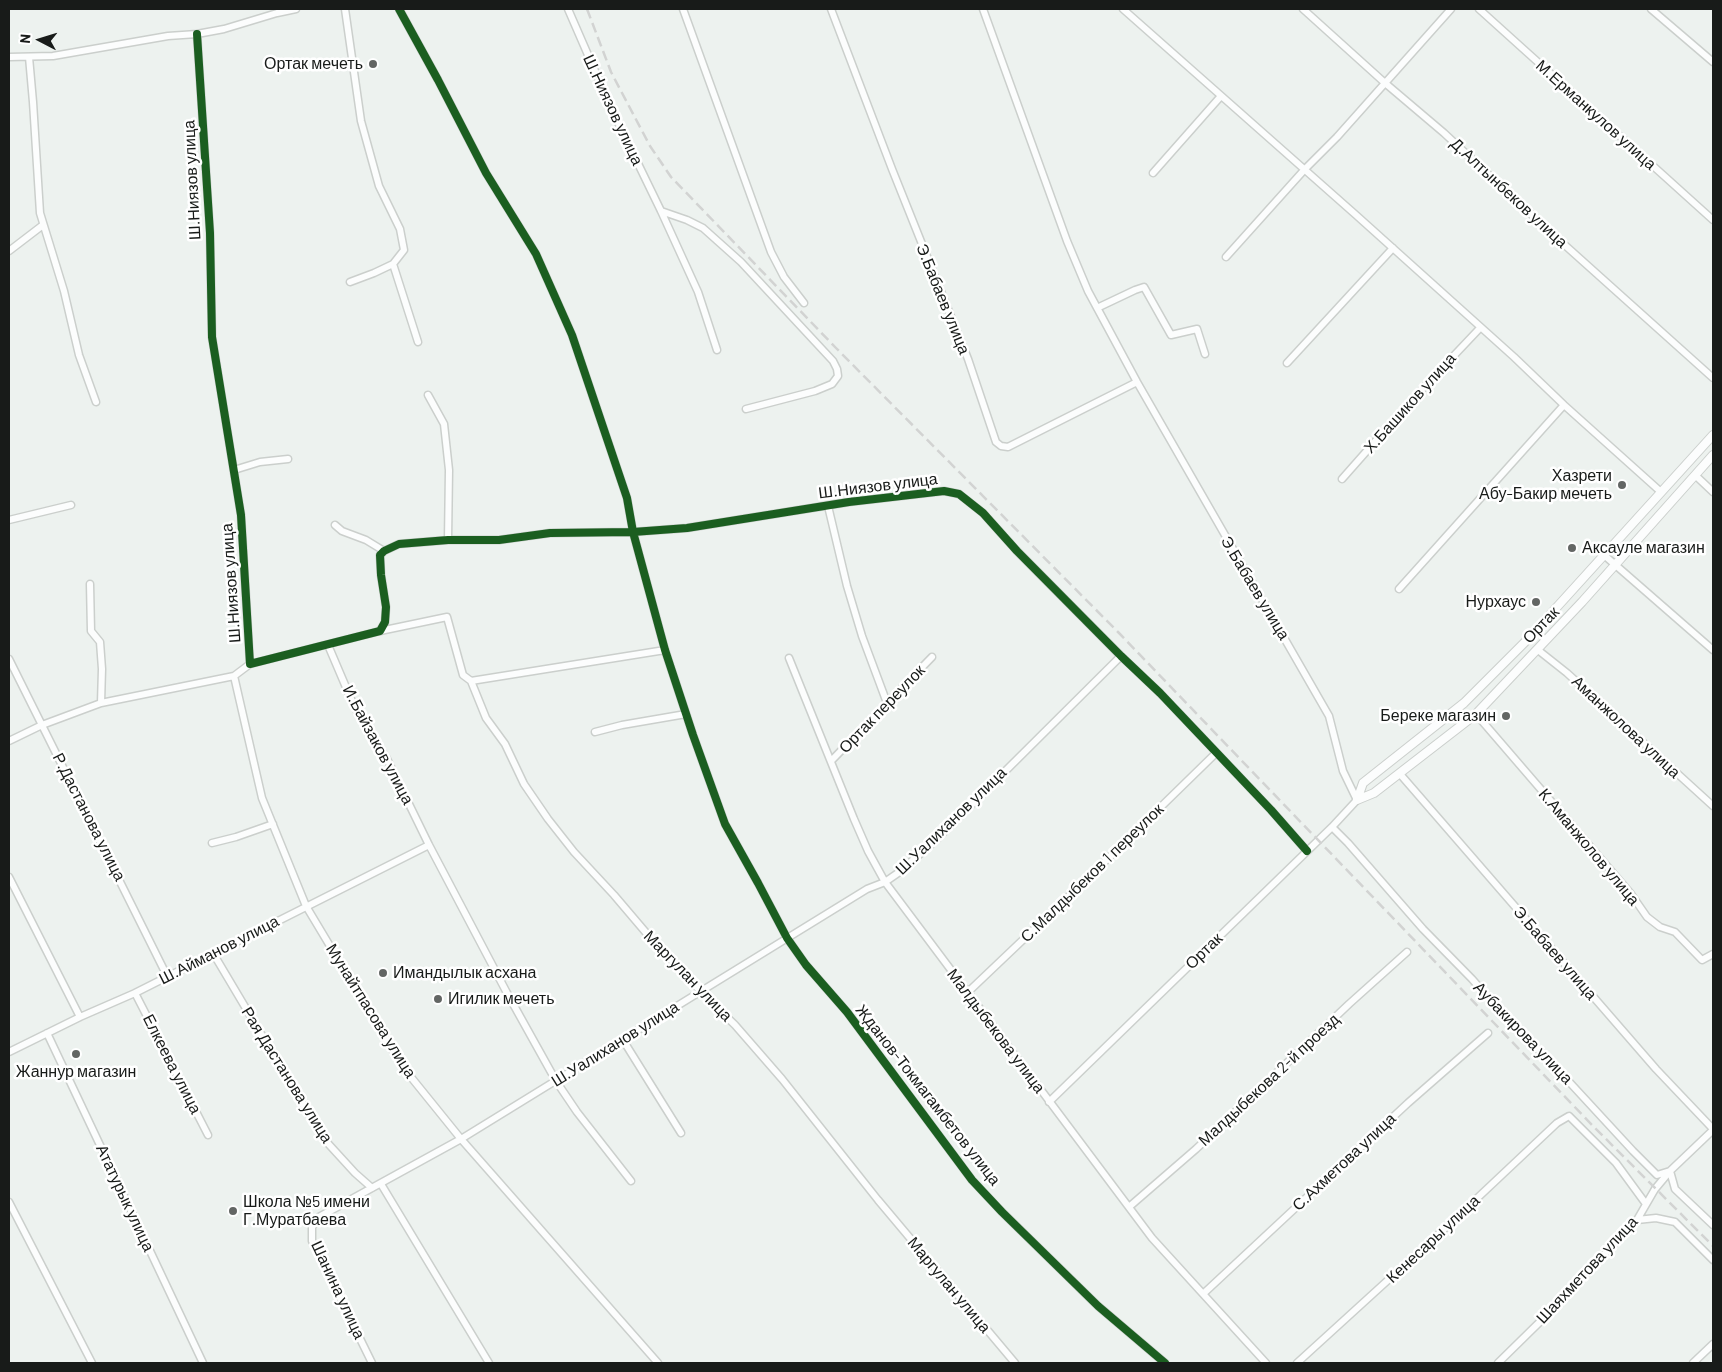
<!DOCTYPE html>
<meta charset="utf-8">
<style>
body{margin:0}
#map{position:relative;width:1722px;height:1372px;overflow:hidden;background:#edf2ef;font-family:Barlow,sans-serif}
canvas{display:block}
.frame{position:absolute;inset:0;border:10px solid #181b19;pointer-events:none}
.north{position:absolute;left:15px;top:15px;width:50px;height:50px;-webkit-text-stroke:4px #fff;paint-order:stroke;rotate:275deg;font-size:14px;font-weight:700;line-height:20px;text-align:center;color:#181b19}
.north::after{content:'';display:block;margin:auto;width:18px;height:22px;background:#181b19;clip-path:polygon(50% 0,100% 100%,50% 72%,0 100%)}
</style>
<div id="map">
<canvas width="1722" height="1372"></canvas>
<div class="frame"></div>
<div class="north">N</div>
</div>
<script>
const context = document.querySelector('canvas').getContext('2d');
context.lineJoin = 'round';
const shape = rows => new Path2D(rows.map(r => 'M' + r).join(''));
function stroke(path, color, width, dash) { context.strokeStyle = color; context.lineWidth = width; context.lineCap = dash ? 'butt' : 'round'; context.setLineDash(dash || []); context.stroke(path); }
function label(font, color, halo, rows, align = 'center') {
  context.font = font + ' Barlow,sans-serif'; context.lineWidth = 5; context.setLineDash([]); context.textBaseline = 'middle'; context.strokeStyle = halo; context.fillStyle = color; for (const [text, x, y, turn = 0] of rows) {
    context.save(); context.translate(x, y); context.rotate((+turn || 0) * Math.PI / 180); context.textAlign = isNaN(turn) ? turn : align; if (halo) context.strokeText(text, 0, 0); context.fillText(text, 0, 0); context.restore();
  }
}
const minor = shape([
 [345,9,361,121,379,186,400,229,404,250,393,264,418,342],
 [568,9,612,110,661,211,698,292,717,350],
 [683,9,771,252,784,277,804,303],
 [831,9,892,169,968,359,996,442,1001,446,1008,447,1137,382],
 [983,9,1067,241,1088,291,1137,382,1329,716,1343,771,1357,800,1332,827,1049,1102],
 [1123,9,1356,215,1514,357,1564,405,1661,492],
 [1303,9,1385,83,1444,133,1548,230,1713,378],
 [1479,9,1713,220],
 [1651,9,1713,62],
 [197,34,210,233,212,337,241,515,250,664,380,631,385,622,386,607,381,575,380,555,384,551,399,544,448,540,499,540,550,533,633,532,627,498,572,335,536,254,486,173,438,80,399,9],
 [9,57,53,56,168,36,197,34,224,29,277,13,296,9],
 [29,57,33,102,40,213,64,291,79,355,96,402],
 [1153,173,1221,96],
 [661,211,687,220,703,228,741,262,833,361,837,369,838,376,832,384,815,391,746,409],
 [9,251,43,225],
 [1226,257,1305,169,1337,137,1451,9],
 [350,282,374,273,393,264],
 [1097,308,1135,290,1144,287,1171,335,1197,329,1205,354],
 [1287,363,1393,248],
 [428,395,444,424,449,470,448,540],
 [234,470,260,462,288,459],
 [1695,475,1713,492],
 [1342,479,1410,402,1480,328],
 [828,506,847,586,862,636,887,703],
 [9,520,71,505],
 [335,525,342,531,366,540,384,551],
 [1604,555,1713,650],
 [90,584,91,631,100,642,102,669,101,703],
 [1399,589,1564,405],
 [380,631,447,617,463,675,471,681,486,718,505,744,524,784,548,819,574,852,614,895,648,935,701,992,735,1025,782,1079,878,1200,1015,1363],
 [328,645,354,706,387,759,429,845,507,993,556,1081,577,1112,631,1181],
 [1538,650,1567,673,1713,806],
 [789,658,854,819,868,851,885,882,1152,1238,1266,1363],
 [9,659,167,976],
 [234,676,262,798,306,906,402,1066,461,1139,658,1363],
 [471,681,665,650],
 [1476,714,1631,894,1647,917,1660,927,1675,932,1702,960,1713,954],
 [595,732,622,725,686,714],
 [9,741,42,725,101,703,234,676,250,664],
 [831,761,932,657],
 [1400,774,1656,1069,1713,1129],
 [1332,827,1348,843,1423,929,1472,979,1506,1018,1549,1060,1633,1151,1657,1175,1670,1171,1675,1189,1713,1225],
 [212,843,236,837,273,824],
 [9,877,80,1017],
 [213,953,323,1138,355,1173,372,1188],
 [135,993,208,1135],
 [967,993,1090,876,1216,753],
 [47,1033,203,1363],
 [623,1040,681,1133],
 [9,1052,80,1017,135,993,429,845],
 [381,1184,489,1363],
 [9,1202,92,1363],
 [1129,1207,1196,1149,1349,1004,1407,952],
 [1637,1220,1656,1218,1675,1222,1713,1260],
 [1203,1294,1408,1103,1488,1033],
 [372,1363,312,1241,312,1227,319,1217,461,1139,867,889,885,882,898,873,935,841,1121,656],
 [1165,1363,1098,1306,1002,1212,972,1180,847,1012,806,965,787,938,758,883,725,824,693,735,665,650,633,532,687,528,849,502,944,491,959,494,983,513,1017,551,1121,656,1160,693,1271,810,1307,851],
 [1297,1363,1454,1220,1557,1123,1569,1116,1616,1163,1646,1204],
 [1498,1363,1556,1306,1637,1220,1655,1189,1670,1171,1713,1130],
 [1693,1363,1713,1344]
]);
const tertiary = shape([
 [1357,800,1363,783,1464,703,1527,640,1713,435],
 [1357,800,1374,793,1476,714,1582,602,1713,455]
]);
const rail = shape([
 [587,9,611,72,650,146,671,177,836,348,1118,632,1594,1127,1713,1246]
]);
const cycleway = shape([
 [197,34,210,233,212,337,241,515,250,664,380,631,385,622,386,607,381,575,380,555,384,551,399,544,448,540,499,540,550,533,633,532,627,498,572,335,536,254,486,173,438,80,399,9],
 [1165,1363,1098,1306,1002,1212,972,1180,847,1012,806,965,787,938,758,883,725,824,693,735,665,650,633,532,687,528,849,502,944,491,959,494,983,513,1017,551,1121,656,1160,693,1271,810,1307,851]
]);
const markers = [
 [373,64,5,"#636664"],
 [1622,485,5,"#636664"],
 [1572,548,5,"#636664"],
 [1536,602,5,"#636664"],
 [1506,716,5,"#636664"],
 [383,973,5,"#636664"],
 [438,999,5,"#636664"],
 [76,1054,5,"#636664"],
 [233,1211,5,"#636664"]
];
const poiNames = [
 ["Ортак мечеть",363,64],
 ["Хазрети",1612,476],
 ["Абу-Бакир мечеть",1612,494],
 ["Аксауле магазин",1582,548,"left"],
 ["Нурхаус",1526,602],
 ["Береке магазин",1496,716],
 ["Имандылык асхана",393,973,"left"],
 ["Игилик мечеть",448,999,"left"],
 ["Жаннур магазин",76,1072,"center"],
 ["Школа №5 имени",243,1202,"left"],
 ["Г.Муратбаева",243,1220,"left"]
];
const streetNames = [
 ["Ш.Ниязов улица",613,110,65],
 ["М.Ерманкулов улица",1596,115,42],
 ["Ш.Ниязов улица",192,180,-93],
 ["Д.Алтынбеков улица",1509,193,43],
 ["Э.Бабаев улица",943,299,68],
 ["Х.Башиков улица",1410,403,-48],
 ["Ш.Ниязов улица",878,486,-7],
 ["Ш.Ниязов улица",231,583,-94],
 ["Э.Бабаев улица",1255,588,59],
 ["Ортак",1541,625,-46],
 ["Ортак переулок",882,709,-46],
 ["Аманжолова улица",1626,727,43],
 ["И.Байзаков улица",378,745,62],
 ["Р.Дастанова улица",89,817,63],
 ["Ш.Уалиханов улица",951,821,-44],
 ["К.Аманжолов улица",1589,847,50],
 ["С.Малдыбеков 1 переулок",1092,873,-44],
 ["Ш.Айманов улица",219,950,-27],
 ["Ортак",1204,951,-44],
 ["Э.Бабаев улица",1555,953,49],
 ["Маргулан улица",688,976,46],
 ["Мунайтпасова улица",371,1011,58],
 ["Малдыбекова улица",996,1031,53],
 ["Аубакирова улица",1523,1033,46],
 ["Ш.Уалиханов улица",615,1044,-32],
 ["Елкеева улица",172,1064,63],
 ["Рая Дастанова улица",287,1075,58],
 ["Малдыбекова 2-й проезд",1269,1080,-43],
 ["Жданов-Токмагамбетов улица",928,1095,52],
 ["С.Ахметова улица",1344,1162,-43],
 ["Ататурык улица",125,1198,65],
 ["Кенесары улица",1433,1239,-43],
 ["Шаяхметова улица",1587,1270,-47],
 ["Маргулан улица",949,1285,50],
 ["Шанина улица",338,1290,65]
];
stroke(minor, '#cbcfcc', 9);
stroke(tertiary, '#cbcfcc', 10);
stroke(minor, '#fcfdfd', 6);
stroke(tertiary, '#fcfdfd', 8);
stroke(rail, '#d2d3d2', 2.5, [10, 5]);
stroke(cycleway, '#1b5e20', 8);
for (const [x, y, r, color] of markers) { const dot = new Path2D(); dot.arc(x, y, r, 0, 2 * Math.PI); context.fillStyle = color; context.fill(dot); stroke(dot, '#fff', 2); }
label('16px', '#181b19', '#fff', poiNames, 'right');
label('16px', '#181b19', '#fff', streetNames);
</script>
